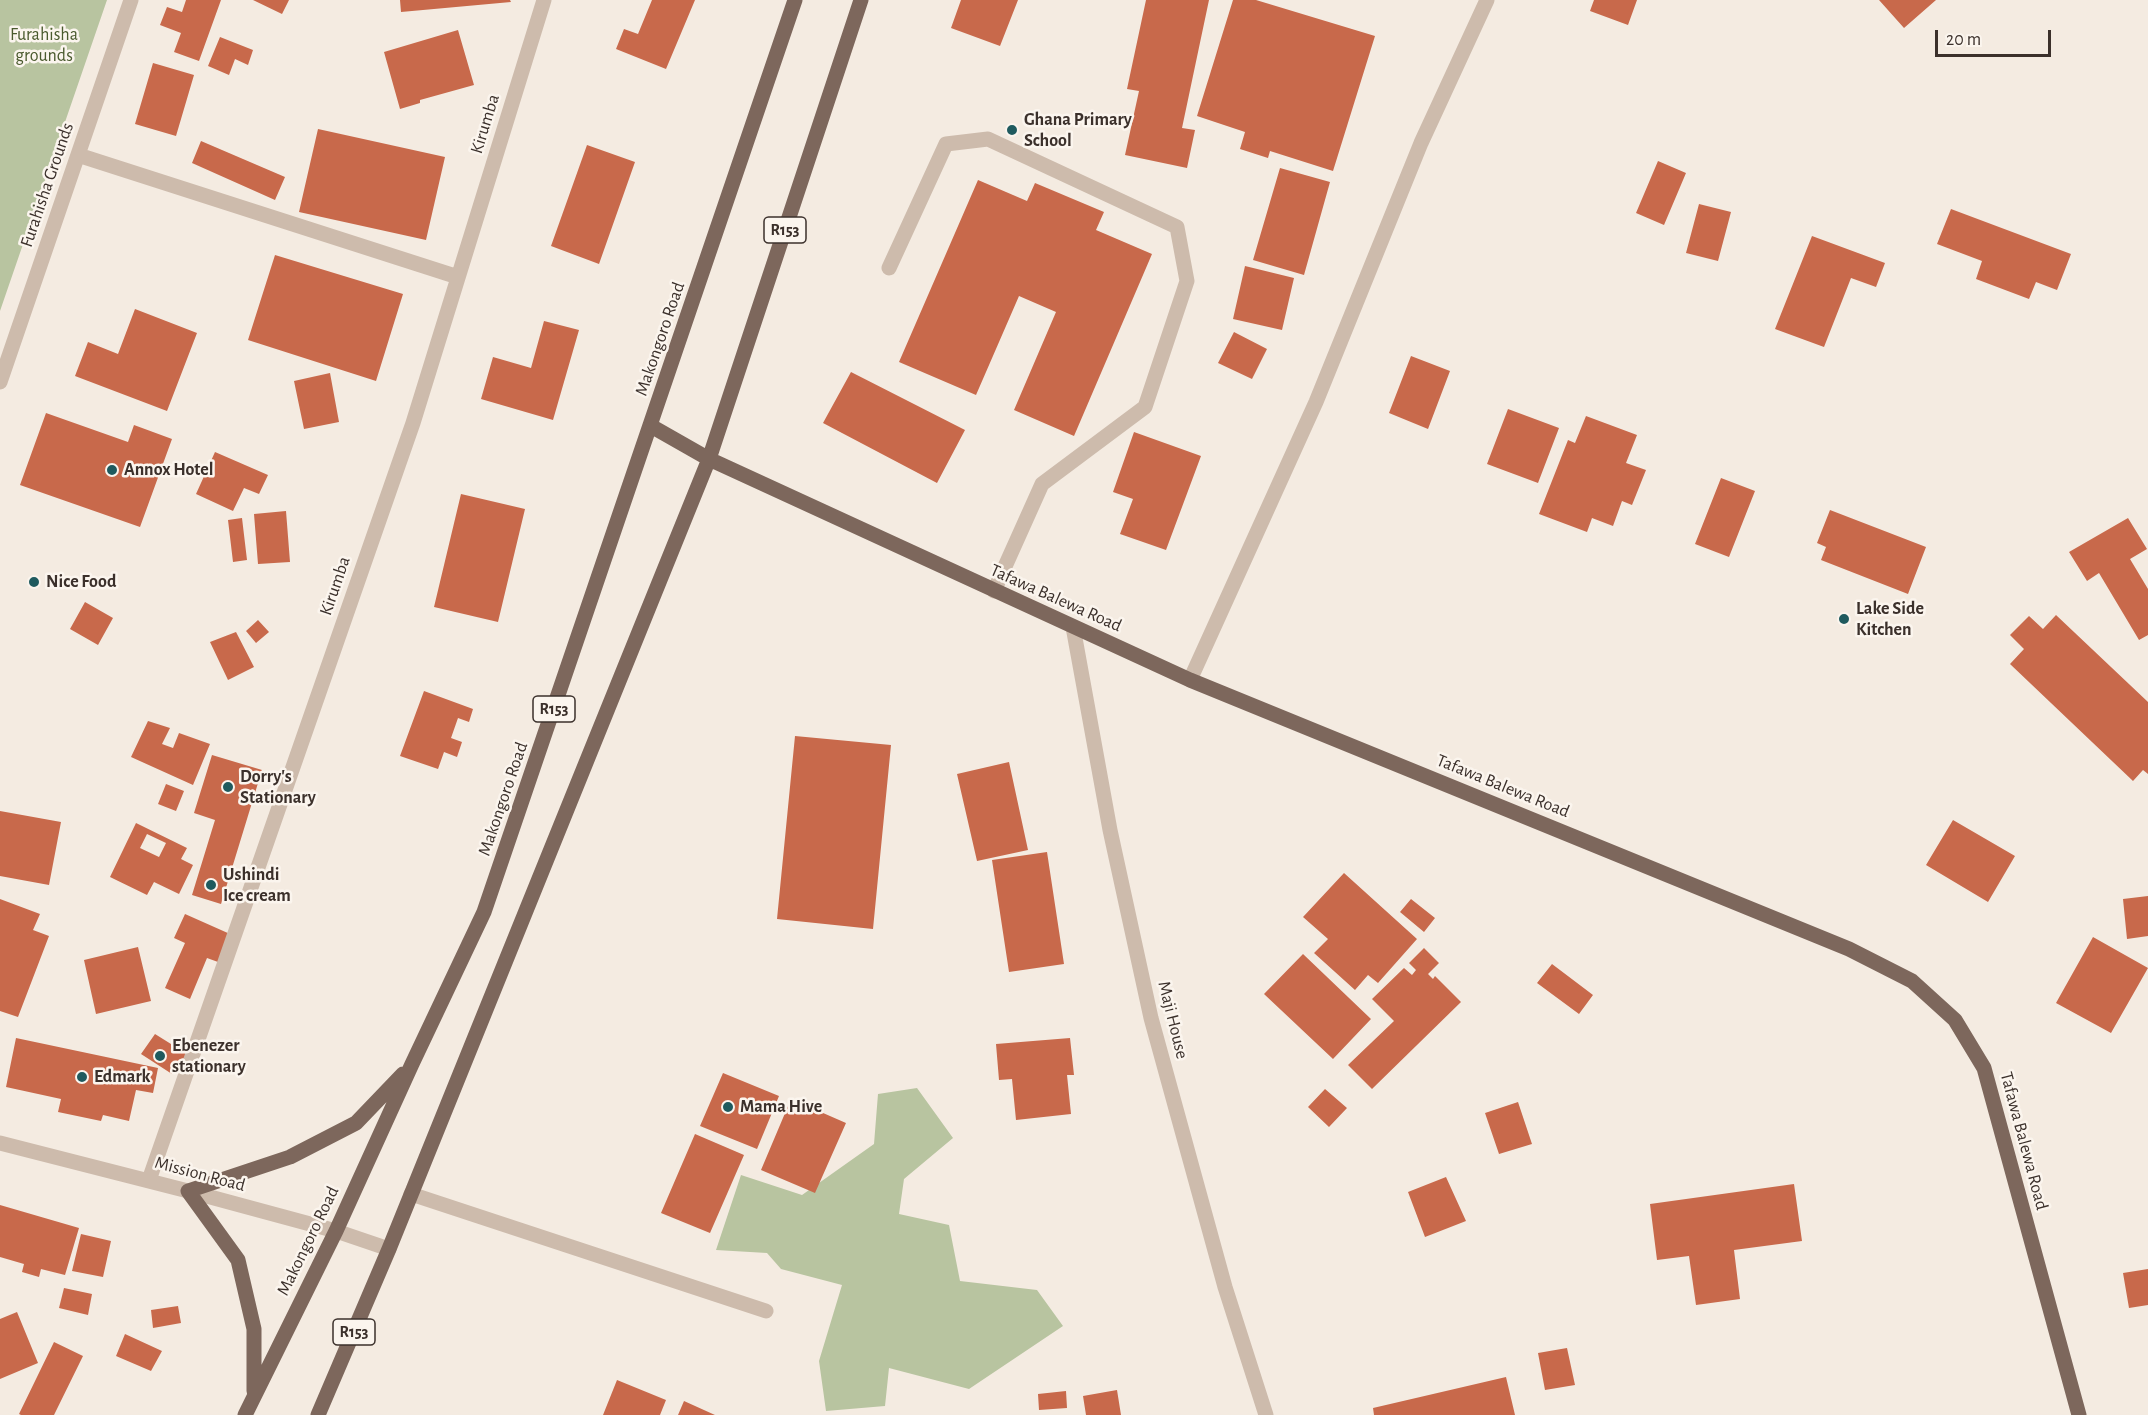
<!DOCTYPE html>
<style>
body{margin:0}
#map{position:relative;width:2148px;height:1415px;overflow:hidden;background:#f4ebe1;font-family:"Alegreya Sans",sans-serif}
canvas{display:block}
.scale{position:absolute;left:1935px;top:30px;width:116px;height:27px;box-sizing:border-box;border:3px solid #3b302b;border-top:0;padding-left:8px;font-size:18px;line-height:21px;white-space:nowrap;color:#3b302b;-webkit-text-stroke:4px #fbf5ee;paint-order:stroke}
</style>
<div id="map">
<canvas width="2148" height="1415"></canvas>
<div class="scale">20 m</div>
</div>
<script>
const context = document.querySelector('canvas').getContext('2d');
context.lineJoin = 'round';
function fillPath(path, color) { context.fillStyle = color; context.fill(path, 'evenodd'); }
const shape = rows => new Path2D(rows.map(r => 'M' + r).join(''));
function stroke(path, color, width, dash) { context.strokeStyle = color; context.lineWidth = width; context.lineCap = dash ? 'butt' : 'round'; context.setLineDash(dash || []); context.stroke(path); }
function label(font, color, halo, rows, align = 'center') {
  context.font = font + ' "Alegreya Sans",sans-serif'; context.lineWidth = 5; context.setLineDash([]); context.textBaseline = 'middle'; context.strokeStyle = halo; context.fillStyle = color; for (const [text, x, y, turn = 0] of rows) {
    context.save(); context.translate(x, y); context.rotate((+turn || 0) * Math.PI / 180); context.textAlign = isNaN(turn) ? turn : align; if (halo) context.strokeText(text, 0, 0); context.fillText(text, 0, 0); context.restore();
  }
}
const green = shape([
 [0,0,107,0,0,311],
 [917,1088,953,1138,904,1179,899,1214,949,1225,960,1281,1037,1290,1063,1326,969,1389,889,1368,885,1406,826,1411,819,1361,842,1285,781,1269,767,1253,716,1250,741,1175,802,1195,874,1144,878,1094]
]);
const building = shape([
 [186,0,221,0,199,61,174,52,181,33,160,25,167,7,182,12],
 [253,0,289,0,282,14],
 [400,0,510,0,511,2,401,12],
 [652,0,695,0,666,69,616,49,624,29,638,34],
 [961,0,1018,0,1000,46,951,28],
 [1146,0,1209,0,1182,128,1195,130,1187,168,1125,155,1139,91,1127,89],
 [1233,0,1256,0,1375,36,1333,171,1270,151,1268,158,1240,149,1245,132,1197,116],
 [1594,0,1637,0,1628,25,1590,11],
 [1879,0,1936,0,1904,28],
 [458,30,474,85,420,100,420,103,400,109,384,52],
 [220,37,253,50,248,65,235,59,229,75,208,66],
 [153,63,194,75,176,136,135,124],
 [318,129,445,157,426,240,299,212],
 [201,141,285,177,275,200,192,163],
 [587,145,635,162,599,264,551,246],
 [1658,161,1686,173,1664,225,1636,213],
 [1280,168,1330,182,1304,275,1253,260],
 [978,180,1027,201,1035,183,1104,212,1096,230,1152,254,1074,436,1014,410,1056,312,1019,296,976,395,899,362],
 [1699,204,1731,212,1718,261,1686,253],
 [1951,209,2071,254,2057,290,2036,282,2029,299,1976,279,1982,261,1937,244],
 [1812,236,1885,263,1876,287,1851,278,1824,347,1775,329],
 [275,255,403,294,376,381,248,340],
 [1245,266,1294,278,1282,330,1233,319],
 [135,309,197,333,167,411,75,376,88,342,118,354],
 [544,321,579,330,553,420,481,399,493,357,531,368],
 [1234,332,1267,349,1252,379,1218,363],
 [1411,356,1450,371,1428,429,1389,413],
 [851,372,965,430,937,483,823,423],
 [330,373,339,422,304,429,294,381],
 [1508,409,1559,428,1538,483,1487,464],
 [46,413,128,442,134,425,172,439,140,527,20,485],
 [1586,416,1637,435,1626,463,1646,470,1632,505,1622,501,1613,526,1592,518,1587,532,1539,514,1568,440,1575,443],
 [1134,432,1201,456,1166,550,1120,534,1133,499,1113,492],
 [215,452,268,475,259,494,244,488,233,511,196,494],
 [1721,478,1755,491,1729,557,1695,544],
 [461,494,525,509,498,622,434,607],
 [1830,510,1926,547,1908,594,1821,560,1826,547,1817,543],
 [286,511,290,562,258,564,254,514],
 [242,518,247,560,233,562,228,520],
 [2128,518,2147,549,2130,559,2148,589,2148,635,2139,640,2099,573,2087,581,2069,552],
 [85,602,113,618,98,645,70,629],
 [2056,615,2148,702,2148,774,2143,770,2133,781,2010,664,2024,649,2010,635,2029,616,2043,629],
 [258,620,269,632,256,643,246,631],
 [236,632,254,667,228,680,210,642],
 [424,691,473,709,469,722,458,718,451,738,462,742,457,757,444,752,438,769,400,756],
 [148,721,170,728,162,744,173,748,179,733,210,744,193,785,131,757],
 [795,736,891,745,873,929,777,919],
 [212,755,262,770,221,904,192,895,215,820,194,813],
 [1009,762,1028,850,977,861,957,774],
 [166,784,184,791,176,811,158,804],
 [0,811,61,822,49,885,0,876],
 [1953,820,2015,856,1988,902,1926,865],
 [136,823,187,848,181,859,193,865,179,894,154,882,147,895,110,877],
 [147,834,166,843,159,857,140,848],
 [1047,852,1064,964,1009,972,992,860],
 [1344,873,1417,939,1378,983,1368,975,1355,990,1314,953,1328,939,1303,917],
 [2148,896,2148,936,2127,939,2123,899],
 [0,899,40,914,33,930,49,936,18,1017,0,1011],
 [1411,899,1435,918,1424,932,1400,912],
 [185,914,230,934,218,962,207,958,190,999,165,988,185,943,174,938],
 [2093,937,2148,968,2111,1033,2056,1003],
 [138,947,151,1001,96,1014,84,960],
 [1424,948,1439,963,1428,974,1433,979,1435,976,1461,1002,1372,1089,1348,1065,1394,1021,1372,999,1404,968,1412,975,1416,970,1409,963],
 [1303,954,1371,1019,1333,1059,1264,994],
 [1552,964,1593,995,1579,1014,1537,983],
 [155,1034,187,1054,172,1074,141,1054],
 [16,1038,158,1068,153,1093,136,1090,129,1121,103,1115,101,1121,58,1112,61,1099,6,1087],
 [1070,1038,1074,1075,1067,1075,1071,1114,1016,1120,1012,1079,999,1080,996,1044],
 [723,1073,779,1096,757,1149,700,1126],
 [1325,1089,1347,1108,1329,1127,1308,1107],
 [791,1099,846,1123,815,1193,761,1170],
 [1518,1102,1532,1144,1499,1154,1485,1113],
 [695,1134,744,1155,710,1233,661,1213],
 [1446,1177,1466,1221,1425,1237,1408,1192],
 [1794,1184,1802,1241,1734,1250,1740,1299,1696,1305,1689,1256,1657,1260,1650,1204],
 [0,1205,79,1228,65,1275,41,1269,39,1277,22,1272,24,1264,0,1257],
 [81,1234,111,1241,103,1277,72,1271],
 [2148,1269,2148,1305,2129,1308,2123,1273],
 [64,1288,92,1294,88,1315,59,1308],
 [178,1306,181,1323,153,1328,151,1310],
 [17,1312,38,1363,0,1379,0,1319],
 [125,1334,162,1351,151,1371,116,1356],
 [54,1342,83,1356,54,1415,21,1415,19,1414],
 [1567,1348,1575,1385,1545,1390,1538,1353],
 [1506,1377,1515,1415,1374,1415,1373,1408],
 [617,1380,666,1400,660,1415,603,1415],
 [1117,1390,1121,1415,1086,1415,1083,1396],
 [1066,1391,1067,1408,1039,1410,1038,1394],
 [684,1401,715,1415,678,1415]
]);
const minor = shape([
 [78,155,458,277],
 [889,268,946,144,988,139,1177,227,1187,281,1145,407,1042,484,994,591],
 [0,382,131,0],
 [1073,627,1110,830,1151,1018,1225,1287,1266,1415],
 [1190,680,1316,402,1421,143,1487,0],
 [0,1143,188,1191,336,1231,389,1249],
 [149,1180,413,423,544,0],
 [411,1194,766,1311]
]);
const major = shape([
 [651,426,709,459,1190,680,1849,949,1912,981,1955,1020,1984,1068,2079,1415],
 [254,1391,254,1329,238,1260,188,1191,290,1157,356,1123,403,1074],
 [245,1415,336,1231,412,1064,484,912,795,0],
 [318,1415,389,1249,709,459,861,0]
]);
const markers = [
 [1012,130,6,"#1f5a5e"],
 [112,470,6,"#1f5a5e"],
 [34,582,6,"#1f5a5e"],
 [1844,619,6,"#1f5a5e"],
 [228,787,6,"#1f5a5e"],
 [211,885,6,"#1f5a5e"],
 [160,1056,6,"#1f5a5e"],
 [82,1077,6,"#1f5a5e"],
 [728,1107,6,"#1f5a5e"]
];
const shields = [
 [785,230,42],
 [554,709,42],
 [354,1332,42]
];
const shieldNames = [
 ["R153",785,230],
 ["R153",554,709],
 ["R153",354,1332]
];
const parkNames = [
 ["Furahisha",44,35],
 ["grounds",44,56]
];
const poiNames = [
 ["Ghana Primary",1024,120],
 ["School",1024,141],
 ["Annox Hotel",124,470],
 ["Nice Food",46,582],
 ["Lake Side",1856,609],
 ["Kitchen",1856,630],
 ["Dorry's",240,777],
 ["Stationary",240,798],
 ["Ushindi",223,875],
 ["Ice cream",223,896],
 ["Ebenezer",172,1046],
 ["stationary",172,1067],
 ["Edmark",94,1077],
 ["Mama Hive",740,1107]
];
const streetNames = [
 ["Kirumba",485,124,-73],
 ["Furahisha Grounds",47,185,-71],
 ["Makongoro Road",660,339,-71],
 ["Kirumba",335,586,-71],
 ["Tafawa Balewa Road",1056,598,24],
 ["Tafawa Balewa Road",1503,786,22],
 ["Makongoro Road",503,799,-71],
 ["Maji House",1173,1020,76],
 ["Tafawa Balewa Road",2024,1141,75],
 ["Mission Road",200,1174,15],
 ["Makongoro Road",308,1241,-64]
];
fillPath(green, '#b8c4a0');
fillPath(building, '#c8694b');
stroke(minor, '#cdbbac', 15);
stroke(major, '#7d675c', 15);
for (const [x, y, r, color] of markers) { const dot = new Path2D(); dot.arc(x, y, r, 0, 2 * Math.PI); context.fillStyle = color; context.fill(dot); stroke(dot, '#fbf5ee', 2); }
for (const [x, y, w] of shields) { const box = new Path2D(); box.roundRect(x - w / 2, y - 13, w, 26, 4.5); context.fillStyle = '#fbf5ee'; context.fill(box); stroke(box, '#3b302b', 1.5); }
label('bold 16px', '#3b302b', null, shieldNames);
label('18px', '#4a5a2e', '#fbf5ee', parkNames);
label('bold 18px', '#3b302b', '#fbf5ee', poiNames, 'left');
label('18px', '#3b302b', '#fbf5ee', streetNames);
</script>
